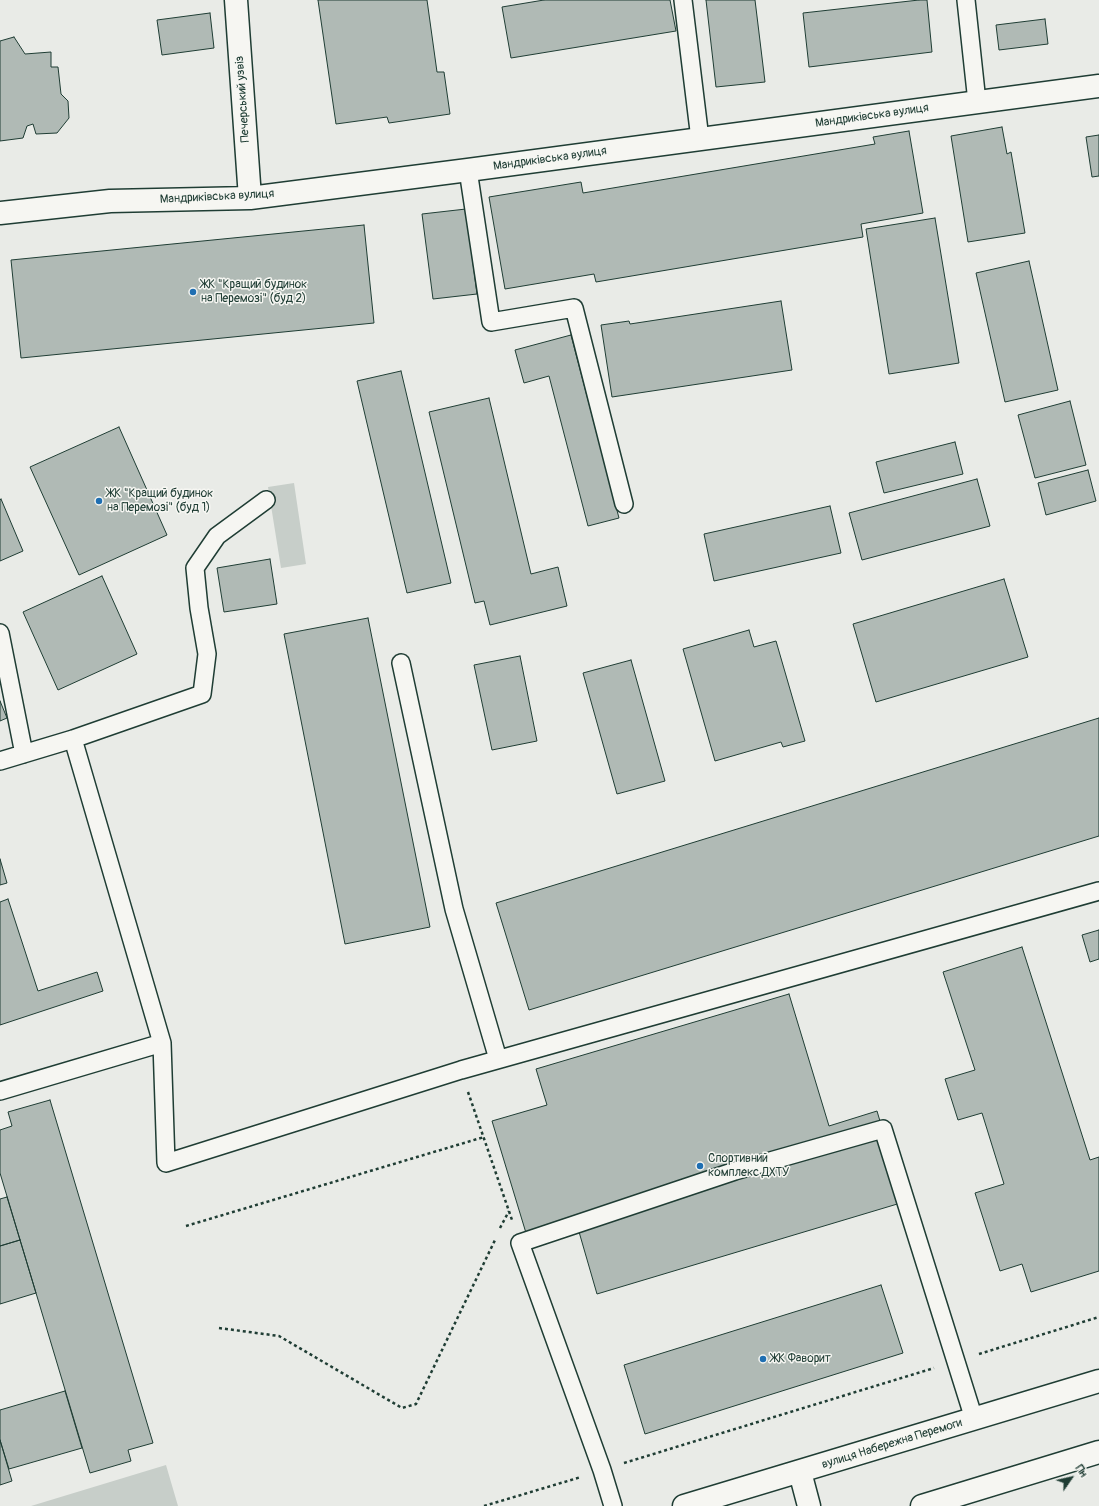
<!DOCTYPE html>
<meta charset="utf-8">
<style>
body{margin:0}
#map{position:relative;width:1099px;height:1506px;overflow:hidden;background:#e9ebe7;font-family:Pangolin,sans-serif}
canvas{display:block}
.north{position:absolute;left:1051px;top:1458px;width:40px;height:40px;-webkit-text-stroke:3px #f6f6f2;paint-order:stroke;rotate:56deg;font-size:11px;font-weight:700;line-height:16px;text-align:center;color:#1f3d34}
.north::after{content:'';display:block;margin:auto;width:14px;height:18px;background:#1f3d34;clip-path:polygon(50% 0,100% 100%,50% 72%,0 100%)}
</style>
<div id="map">
<canvas width="1099" height="1506"></canvas>
<div class="north">Пн</div>
</div>
<script>
const context = document.querySelector('canvas').getContext('2d');
context.lineJoin = 'round';
function fillPath(path, color) { context.fillStyle = color; context.fill(path, 'evenodd'); }
const shape = rows => new Path2D(rows.map(r => 'M' + r).join(''));
function stroke(path, color, width, dash) { context.strokeStyle = color; context.lineWidth = width; context.lineCap = dash ? 'butt' : 'round'; context.setLineDash(dash || []); context.stroke(path); }
function label(font, color, halo, rows, align = 'center') {
  context.font = font + ' Pangolin,sans-serif'; context.lineWidth = 3; context.setLineDash([]); context.textBaseline = 'middle'; context.strokeStyle = halo; context.fillStyle = color; for (const [text, x, y, turn = 0] of rows) {
    context.save(); context.translate(x, y); context.rotate((+turn || 0) * Math.PI / 180); context.textAlign = isNaN(turn) ? turn : align; if (halo) context.strokeText(text, 0, 0); context.fillText(text, 0, 0); context.restore();
  }
}
const green = shape([
 [294,483,306,564,281,568,268,487],
 [166,1465,178,1506,31,1506]
]);
const building = shape([
 [318,0,427,0,437,72,444,72,450,114,389,123,387,117,336,124,318,0],
 [544,0,670,0,676,31,511,58,502,7,544,0],
 [706,0,755,0,765,82,716,87,706,0],
 [919,0,927,0,932,52,809,67,803,13,919,0],
 [210,13,214,48,162,55,157,20,210,13],
 [1045,19,1048,44,999,50,996,25,1045,19],
 [14,37,25,54,51,52,51,67,58,67,61,94,68,101,69,118,57,133,36,134,33,124,27,126,23,138,0,141,0,41,14,37],
 [1002,127,1007,154,1011,152,1025,233,968,242,951,136,1002,127],
 [909,131,923,213,861,224,863,237,596,282,594,274,505,289,489,197,581,182,583,193,875,144,873,137,909,131],
 [1099,135,1099,176,1092,177,1086,137,1099,135],
 [466,209,477,294,433,299,422,214,466,209],
 [935,218,959,363,889,374,866,229,935,218],
 [364,225,374,323,21,358,11,260,364,225],
 [1029,261,1058,390,1005,402,976,273,1029,261],
 [781,301,792,370,612,397,601,325,629,321,630,324,781,301],
 [571,335,619,518,588,526,549,376,524,383,515,350,571,335],
 [401,371,451,583,407,593,357,381,401,371],
 [489,398,531,574,558,567,567,606,490,625,484,601,475,603,429,412,489,398],
 [1070,401,1086,465,1035,478,1018,415,1070,401],
 [119,427,167,535,79,575,30,467,119,427],
 [955,442,963,474,884,493,876,462,955,442],
 [1088,470,1096,501,1046,515,1038,483,1088,470],
 [977,479,990,526,862,560,849,513,977,479],
 [1,499,23,551,0,561,0,500,1,499],
 [830,506,841,553,714,581,704,534,830,506],
 [270,559,277,604,224,612,217,568,270,559],
 [102,576,137,654,58,690,23,612,102,576],
 [1004,579,1028,657,876,702,853,624,1004,579],
 [368,618,430,927,345,944,284,634,368,618],
 [749,630,754,647,776,641,805,741,783,747,781,742,715,761,683,649,749,630],
 [520,656,537,741,492,750,474,665,520,656],
 [631,660,665,781,617,794,583,673,631,660],
 [0,701,7,718,0,721,0,701],
 [1099,718,1099,836,529,1010,496,903,1099,718],
 [0,859,7,883,0,885,0,859],
 [8,899,38,991,97,972,103,991,0,1025,0,902,8,899],
 [1099,930,1099,959,1090,962,1082,935,1099,930],
 [1022,947,1090,1160,1099,1157,1099,1271,1031,1292,1022,1264,1000,1271,975,1193,1004,1184,982,1113,958,1120,945,1079,975,1070,943,972,1022,947],
 [789,994,829,1126,877,1111,904,1202,597,1294,575,1218,526,1233,492,1121,547,1105,536,1069,789,994],
 [50,1100,153,1443,128,1450,131,1461,90,1473,0,1173,0,1130,12,1126,8,1112,50,1100],
 [7,1197,20,1240,0,1246,0,1199,7,1197],
 [20,1240,36,1293,0,1304,0,1246,20,1240],
 [881,1285,903,1353,645,1434,624,1365,881,1285],
 [65,1391,82,1448,9,1469,0,1440,0,1410,65,1391],
 [0,1440,12,1481,0,1485,0,1440]
]);
const path = shape([
 [468,1092,512,1220],
 [186,1226,484,1137],
 [500,1228,509,1211],
 [219,1328,279,1336,402,1408,416,1404,496,1238],
 [979,1354,1099,1317],
 [624,1463,934,1368],
 [484,1506,581,1477]
]);
const service = shape([
 [683,0,700,139],
 [966,0,977,102],
 [468,170,491,322,574,308,624,504],
 [0,633,24,754],
 [401,663,454,909,498,1059],
 [73,739,162,1043,166,1163,461,1070,1099,891],
 [0,761,73,739,202,694,207,654,199,608,195,568,217,536,266,500],
 [0,1091,162,1043],
 [613,1506,602,1470,520,1243,735,1171,883,1129,974,1419]
]);
const minor = shape([
 [236,0,250,198],
 [0,213,110,201,250,198,468,170,1099,86]
]);
const primary = shape([
 [800,1472,809,1506],
 [684,1506,1099,1381],
 [922,1506,1099,1452]
]);
const markers = [
 [193,292,4,"#1f6fb2"],
 [99,501,4,"#1f6fb2"],
 [700,1166,4,"#1f6fb2"],
 [763,1359,4,"#1f6fb2"]
];
const streetNames = [
 ["Печерський узвіз",243,99,-94],
 ["Мандриківська вулиця",872,116,-8],
 ["Мандриківська вулиця",550,159,-8],
 ["Мандриківська вулиця",217,197,-3],
 ["вулиця Набережна Перемоги",892,1444,-17]
];
const poiNames = [
 ["ЖК \"Кращий будинок",201,285],
 ["на Перемозі\" (буд 2)",201,299],
 ["ЖК \"Кращий будинок",107,494],
 ["на Перемозі\" (буд 1)",107,508],
 ["Спортивний",708,1159],
 ["комплекс ДХТУ",708,1173],
 ["ЖК Фаворит",771,1359]
];
fillPath(green, '#c7cec9');
fillPath(building, '#b0bab5');
stroke(building, '#1f3d34', 1);
stroke(service, '#1f3d34', 20);
stroke(minor, '#1f3d34', 25);
stroke(primary, '#1f3d34', 25);
stroke(path, '#1f3d34', 2.5, [3, 3]);
stroke(service, '#f6f6f2', 17);
stroke(minor, '#f6f6f2', 22);
stroke(primary, '#f6f6f2', 22);
for (const [x, y, r, color] of markers) { const dot = new Path2D(); dot.arc(x, y, r, 0, 2 * Math.PI); context.fillStyle = color; context.fill(dot); stroke(dot, '#f6f6f2', 1.5); }
label('12px', '#1f3d34', '#f6f6f2', streetNames);
label('12px', '#1f3d34', '#f6f6f2', poiNames, 'left');
</script>
